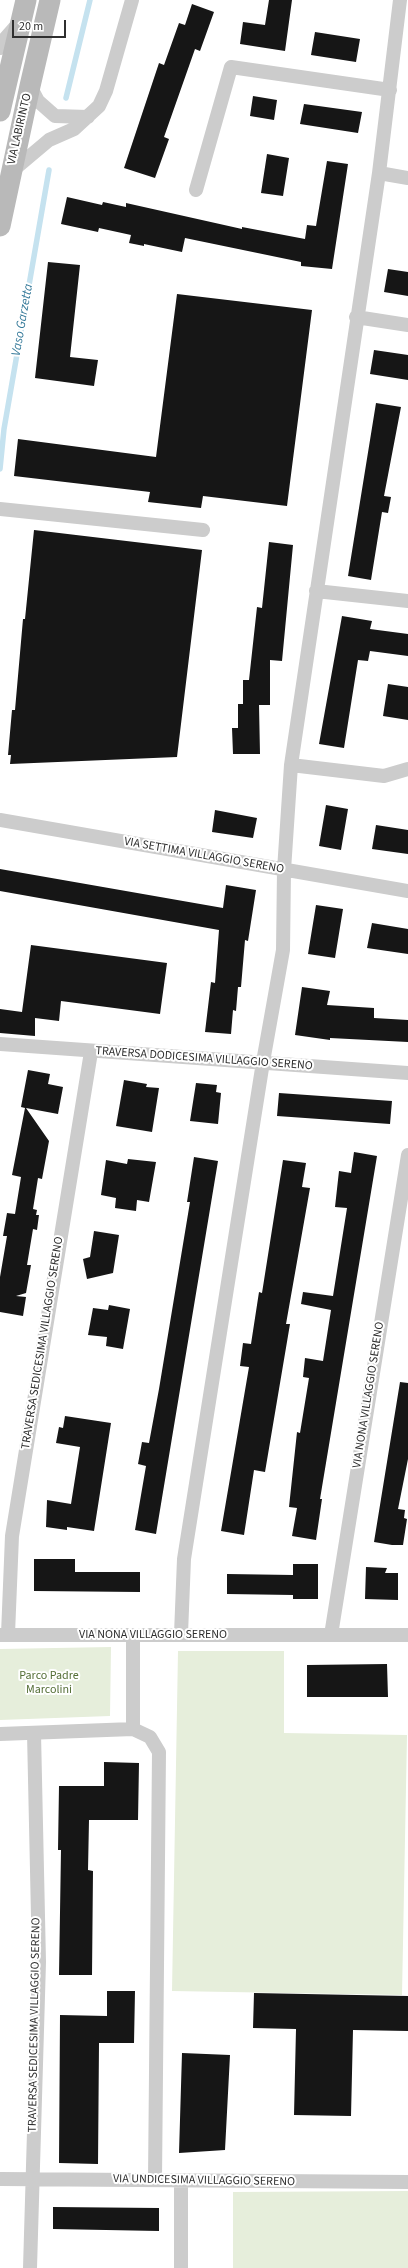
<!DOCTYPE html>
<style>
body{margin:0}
#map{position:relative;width:408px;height:2268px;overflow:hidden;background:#fff;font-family:"Source Sans 3",sans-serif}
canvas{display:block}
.scale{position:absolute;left:12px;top:20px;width:54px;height:18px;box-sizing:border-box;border:2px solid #2f2f2f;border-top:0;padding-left:5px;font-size:12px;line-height:14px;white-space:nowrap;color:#2f2f2f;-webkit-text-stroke:3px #fff;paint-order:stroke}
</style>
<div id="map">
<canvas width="408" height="2268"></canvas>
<div class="scale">20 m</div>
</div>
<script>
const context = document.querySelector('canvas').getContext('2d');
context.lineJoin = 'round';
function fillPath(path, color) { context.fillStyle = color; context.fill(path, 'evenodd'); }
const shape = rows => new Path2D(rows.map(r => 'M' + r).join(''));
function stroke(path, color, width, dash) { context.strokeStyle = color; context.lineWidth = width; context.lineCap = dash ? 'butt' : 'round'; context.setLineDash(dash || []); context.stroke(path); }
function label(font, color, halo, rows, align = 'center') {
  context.font = font + ' "Source Sans 3",sans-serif'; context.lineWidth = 4; context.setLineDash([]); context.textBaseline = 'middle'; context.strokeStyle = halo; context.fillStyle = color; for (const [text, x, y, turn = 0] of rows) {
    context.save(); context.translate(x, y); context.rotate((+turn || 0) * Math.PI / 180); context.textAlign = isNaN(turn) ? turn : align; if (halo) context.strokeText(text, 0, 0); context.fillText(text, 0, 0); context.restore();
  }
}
const green = shape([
 [111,1647,110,1716,0,1720,0,1649],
 [178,1651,284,1651,284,1733,407,1735,402,1995,172,1991],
 [408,2191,408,2268,233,2268,233,2192]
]);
const stream = shape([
 [66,98,90,0],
 [0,469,4,429,49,170]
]);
const building = shape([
 [269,0,292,0,285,51,240,44,243,22,265,25],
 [192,4,214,12,200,51,195,49,164,137,169,139,155,178,124,168,159,63,164,65,179,23,185,25],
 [315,32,360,39,356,62,311,55],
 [253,96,277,100,274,120,250,116],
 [304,104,362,112,358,133,300,124],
 [267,154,289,158,283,196,261,193],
 [327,161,348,164,332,269,301,266,301,262,185,238,182,252,144,244,144,246,129,243,131,235,99,228,98,232,61,224,67,197,102,205,103,202,126,207,126,203,242,229,242,227,305,239,307,225,316,226],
 [48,262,80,265,70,357,98,360,94,386,35,378],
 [388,269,408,272,408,296,384,292],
 [177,294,312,310,287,506,203,496,201,508,148,502,150,492,14,476,18,439,156,457],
 [374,350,408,355,408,380,370,374],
 [376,403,401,407,384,496,391,497,388,513,382,512,371,580,348,576],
 [34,530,202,550,177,757,10,764,11,755,8,755,12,710,15,710,23,619,25,619],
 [269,542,293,545,282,661,270,660,270,705,259,705,260,754,233,754,232,728,238,728,238,704,243,704,243,680,249,680,257,607,262,608],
 [342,616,372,621,370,629,408,634,408,656,370,651,368,661,358,660,344,748,319,744],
 [388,684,408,687,408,720,383,716],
 [326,805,348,809,341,850,319,846],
 [215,810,257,818,253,838,212,832],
 [376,825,408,830,408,854,372,849],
 [0,869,223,908,226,885,256,890,248,941,245,940,241,987,238,987,236,1011,233,1010,231,1034,205,1032,211,982,215,983,219,930,0,891],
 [316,905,343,909,335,958,308,954],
 [372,923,408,929,408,954,367,948],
 [31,945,167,963,160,1014,61,1001,59,1021,35,1018,35,1036,0,1033,0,1009,22,1012],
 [302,987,330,991,327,1005,374,1008,374,1018,408,1020,408,1042,330,1038,330,1040,295,1035],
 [28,1070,50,1074,48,1084,63,1087,58,1114,26,1108,49,1141,42,1179,38,1178,33,1209,37,1210,36,1215,39,1215,37,1230,33,1229,27,1265,31,1265,26,1293,16,1296,26,1297,23,1316,0,1312,0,1277,7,1236,3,1236,7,1213,15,1214,21,1177,12,1175,25,1108,21,1107],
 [124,1080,147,1084,146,1087,159,1088,152,1132,116,1126],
 [196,1083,217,1085,216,1092,221,1093,218,1124,190,1121],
 [279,1093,392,1101,390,1124,277,1116],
 [354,1152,377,1156,320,1499,322,1499,316,1540,292,1536,297,1508,289,1507,297,1432,300,1433,309,1378,303,1377,305,1358,323,1361,331,1310,301,1304,303,1292,333,1296,347,1208,335,1207,339,1171,351,1173],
 [194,1157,218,1161,156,1534,135,1530,146,1466,138,1464,142,1442,149,1443,159,1389,190,1202,187,1202],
 [128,1159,156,1162,149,1202,137,1200,136,1211,115,1208,116,1198,101,1195,106,1160,127,1164],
 [283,1160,306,1163,302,1187,310,1188,286,1324,290,1324,265,1472,254,1470,244,1535,221,1531,249,1367,240,1366,243,1343,251,1344,259,1292,262,1293],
 [94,1231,119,1235,113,1273,87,1279,83,1259,90,1257],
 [109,1305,130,1309,123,1349,106,1346,107,1337,88,1335,93,1308,108,1310],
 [400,1382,408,1383,408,1459,398,1509,405,1510,404,1518,407,1519,403,1545,392,1545,374,1542],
 [65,1416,111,1423,94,1531,67,1527,67,1530,46,1527,47,1500,71,1504,80,1447,56,1443,59,1427,63,1428],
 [34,1559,75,1559,75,1572,140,1572,140,1592,34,1591],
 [293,1564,318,1564,318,1599,293,1599,293,1595,227,1594,227,1574,293,1575],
 [366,1567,387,1568,385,1573,398,1573,398,1600,365,1599],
 [387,1664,388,1697,307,1697,307,1665],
 [104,1762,139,1763,138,1820,89,1820,88,1870,93,1871,92,1975,59,1975,61,1850,58,1850,59,1786,104,1786],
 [107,1991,135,1991,134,2043,99,2043,98,2164,59,2163,60,2015,107,2016],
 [254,1993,408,1996,408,2031,353,2030,351,2116,294,2115,296,2029,253,2028],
 [182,2053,230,2055,225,2150,179,2153],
 [53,2207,159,2208,159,2231,53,2229]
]);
const street = shape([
 [0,48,3,41,18,24],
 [30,86,38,101,55,116,88,117],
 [11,172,49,140,74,129,99,106,106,91,132,0],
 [379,173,408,178],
 [196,190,231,67,390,90],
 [356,317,408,325],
 [0,509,203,530],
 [316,591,408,601],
 [291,765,384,776,408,769],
 [0,820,408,891],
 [0,1044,408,1073],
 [8,1634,12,1536,91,1052],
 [181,1634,184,1559,263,1062,283,950,284,870,291,765,379,173,400,0],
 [0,1635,408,1635],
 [331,1635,408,1155],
 [133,1729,133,1635],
 [0,1734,133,1729,150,1737,159,1752,155,2179],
 [0,2179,408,2182],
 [30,2268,39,1962,34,1733],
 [181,2268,181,2181]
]);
const secondary = shape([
 [0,111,26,0],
 [0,226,30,86,50,0]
]);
const streetNames = [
 ["VIA LABIRINTO",20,129,-77],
 ["VIA SETTIMA VILLAGGIO SERENO",204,856,10],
 ["TRAVERSA DODICESIMA VILLAGGIO SERENO",204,1059,4],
 ["TRAVERSA SEDICESIMA VILLAGGIO SERENO",43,1343,-81],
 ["VIA NONA VILLAGGIO SERENO",369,1395,-81],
 ["VIA NONA VILLAGGIO SERENO",153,1635],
 ["TRAVERSA SEDICESIMA VILLAGGIO SERENO",35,2025,-89],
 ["VIA UNDICESIMA VILLAGGIO SERENO",204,2181,1]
];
const parkNames = [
 ["Parco Padre",49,1676],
 ["Marcolini",49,1690]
];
const waterNames = [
 ["Vaso Garzetta",23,320,-80]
];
fillPath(green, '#e6eedb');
stroke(stream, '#c5e2ef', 5.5);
fillPath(building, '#161616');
stroke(street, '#ccc', 14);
stroke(secondary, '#b9b9b9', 21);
label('12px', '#2f2f2f', '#fff', streetNames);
label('12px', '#556f37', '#fff', parkNames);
label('italic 13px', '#347999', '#fff', waterNames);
</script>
